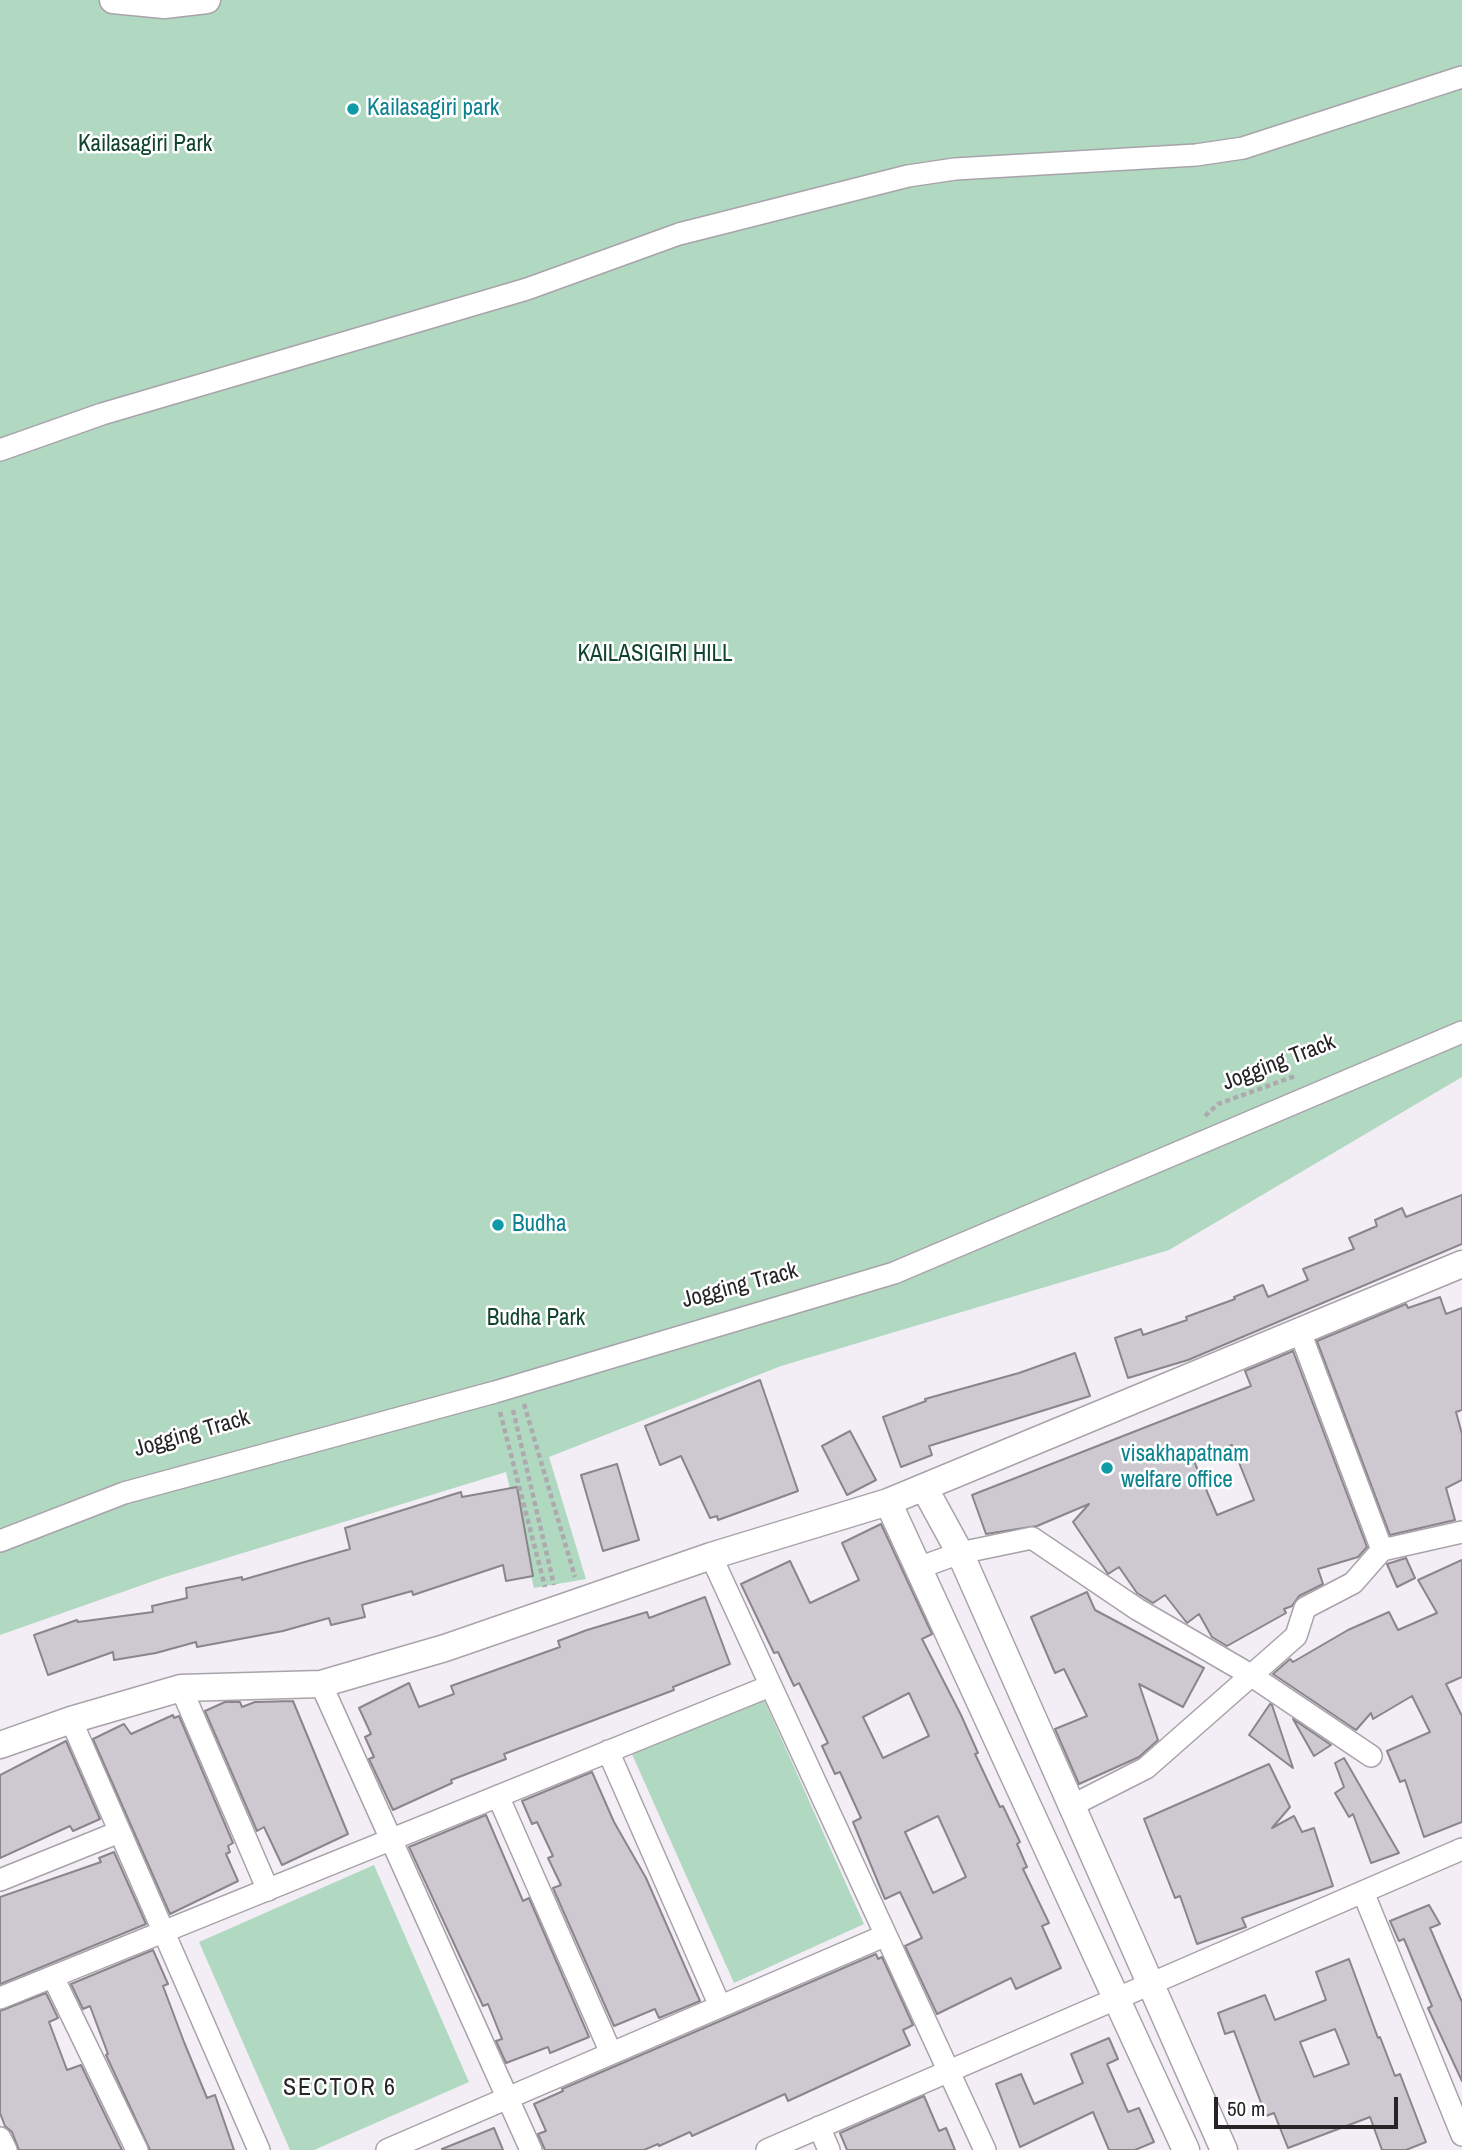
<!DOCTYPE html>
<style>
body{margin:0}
#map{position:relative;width:1462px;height:2150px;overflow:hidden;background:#f3eef5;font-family:"Archivo Narrow",sans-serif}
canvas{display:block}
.scale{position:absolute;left:1214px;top:2097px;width:184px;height:32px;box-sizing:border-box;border:4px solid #262427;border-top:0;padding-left:9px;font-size:21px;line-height:24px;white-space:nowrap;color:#262427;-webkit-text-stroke:5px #fff;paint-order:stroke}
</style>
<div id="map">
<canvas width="1462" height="2150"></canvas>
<div class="scale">50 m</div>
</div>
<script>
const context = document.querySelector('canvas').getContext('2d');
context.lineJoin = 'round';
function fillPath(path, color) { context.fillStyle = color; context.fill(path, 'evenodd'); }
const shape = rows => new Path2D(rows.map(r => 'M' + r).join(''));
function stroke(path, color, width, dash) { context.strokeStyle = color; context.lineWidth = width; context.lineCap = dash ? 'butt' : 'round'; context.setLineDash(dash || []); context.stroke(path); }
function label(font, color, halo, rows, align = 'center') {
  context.font = font + ' "Archivo Narrow",sans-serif'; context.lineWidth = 5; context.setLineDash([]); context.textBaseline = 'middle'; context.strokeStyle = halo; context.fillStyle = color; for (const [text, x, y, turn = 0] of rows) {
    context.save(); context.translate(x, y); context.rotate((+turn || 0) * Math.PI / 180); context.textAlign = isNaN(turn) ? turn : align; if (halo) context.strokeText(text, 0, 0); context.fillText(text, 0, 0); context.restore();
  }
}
const green = shape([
 [0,0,1462,0,1462,1077,1169,1250,781,1366,549,1457,586,1579,534,1588,506,1472,165,1577,0,1635],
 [761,1693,864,1924,734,1983,631,1752],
 [374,1865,469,2082,314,2150,290,2150,199,1942]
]);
const building = shape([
 [1462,1195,1462,1244,1188,1360,1128,1378,1115,1338,1141,1329,1143,1335,1187,1320,1186,1317,1235,1299,1234,1297,1263,1285,1268,1297,1308,1280,1303,1269,1354,1249,1349,1238,1377,1226,1375,1220,1402,1208,1406,1217,1462,1195],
 [1440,1297,1446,1314,1462,1308,1462,1410,1456,1412,1462,1434,1462,1480,1446,1488,1455,1520,1390,1535,1317,1341,1406,1304,1408,1308,1440,1297],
 [1293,1351,1367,1547,1358,1557,1318,1569,1323,1584,1299,1596,1292,1606,1284,1609,1286,1613,1227,1646,1212,1637,1199,1614,1187,1623,1165,1595,1153,1603,1137,1593,1119,1567,1108,1574,1073,1522,1089,1504,1037,1526,986,1534,972,1495,1251,1386,1245,1371,1293,1351],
 [1232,1445,1254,1500,1217,1515,1194,1461,1232,1445],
 [1075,1353,1090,1396,929,1446,932,1455,901,1467,883,1417,926,1401,925,1399,1019,1373,1075,1353],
 [760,1380,798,1491,718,1520,717,1516,710,1518,681,1456,660,1465,645,1426,760,1380],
 [850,1431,876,1480,847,1495,822,1446,850,1431],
 [617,1464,639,1540,603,1551,581,1475,617,1464],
 [517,1487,533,1576,506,1581,503,1565,413,1595,412,1591,362,1605,365,1617,331,1625,329,1618,283,1631,197,1647,196,1642,156,1653,114,1660,113,1652,48,1675,34,1635,77,1620,78,1622,153,1612,152,1606,187,1598,186,1588,242,1577,242,1580,350,1549,345,1528,461,1492,462,1497,517,1487],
 [881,1524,932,1634,922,1639,961,1715,978,1753,975,1754,1000,1807,1003,1806,1020,1842,1017,1844,1027,1867,1023,1869,1049,1923,1042,1926,1061,1968,1016,1989,1011,1978,937,2014,905,1946,922,1938,900,1892,885,1899,853,1822,861,1818,840,1772,835,1774,822,1746,828,1743,799,1683,794,1686,778,1652,774,1653,741,1584,790,1561,810,1603,859,1580,842,1543,881,1524],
 [909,1693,929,1736,883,1758,863,1717,909,1693],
 [938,1816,966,1877,933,1893,905,1832,938,1816],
 [1406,1558,1415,1578,1397,1587,1387,1564,1406,1558],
 [1462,1560,1462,1677,1446,1684,1462,1716,1462,1822,1424,1837,1405,1780,1400,1782,1387,1751,1430,1732,1412,1696,1373,1719,1371,1713,1356,1730,1273,1674,1290,1659,1293,1662,1348,1630,1389,1612,1398,1630,1437,1613,1418,1580,1462,1560],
 [1087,1592,1095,1610,1204,1668,1183,1707,1139,1684,1158,1740,1139,1757,1079,1784,1055,1729,1087,1716,1064,1669,1055,1673,1031,1617,1087,1592],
 [705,1597,730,1664,673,1687,674,1690,504,1754,506,1759,451,1780,452,1783,393,1810,369,1759,374,1757,365,1737,371,1734,359,1708,409,1683,419,1707,454,1694,451,1686,560,1647,558,1641,587,1630,647,1612,649,1618,705,1597],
 [293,1701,348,1834,282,1865,264,1827,257,1831,205,1711,225,1702,240,1702,242,1707,255,1702,293,1701],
 [1270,1704,1272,1705,1293,1768,1249,1735,1270,1704],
 [173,1715,174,1718,179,1716,233,1843,228,1846,230,1852,226,1854,238,1881,170,1914,93,1739,124,1724,131,1734,173,1715],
 [1293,1719,1331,1745,1314,1756,1293,1719],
 [66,1741,100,1819,73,1831,70,1826,0,1858,0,1775,66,1741],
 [1344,1758,1363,1791,1399,1853,1371,1863,1353,1814,1349,1817,1335,1793,1344,1787,1335,1763,1344,1758],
 [1269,1764,1290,1807,1272,1828,1294,1816,1302,1832,1314,1828,1333,1886,1242,1918,1246,1927,1197,1944,1180,1896,1175,1898,1144,1819,1269,1764],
 [592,1772,614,1822,646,1878,700,2001,659,2018,655,2009,614,2026,553,1888,561,1885,548,1858,553,1856,537,1822,532,1824,522,1801,592,1772],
 [486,1815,523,1901,529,1898,589,2037,550,2053,548,2047,506,2063,496,2041,502,2039,488,2004,483,2006,409,1847,486,1815],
 [114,1852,146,1924,0,1984,0,1897,101,1862,99,1858,114,1852],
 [1429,1905,1440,1924,1430,1928,1462,2002,1462,2081,1428,2008,1432,2006,1404,1939,1399,1941,1390,1921,1429,1905],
 [153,1950,168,1984,163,1986,184,2042,207,2098,215,2095,234,2150,150,2150,106,2055,108,2054,90,2006,83,2009,71,1984,153,1950],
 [876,1954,878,1959,882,1957,913,2025,903,2030,910,2045,788,2101,785,2094,692,2136,690,2132,659,2146,658,2144,644,2150,545,2150,538,2134,546,2131,534,2104,563,2091,562,2089,876,1954],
 [1349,1959,1378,2038,1380,2037,1395,2076,1400,2074,1426,2142,1406,2150,1382,2150,1370,2117,1288,2148,1274,2113,1266,2116,1234,2031,1225,2034,1218,2013,1265,1995,1275,2020,1326,2000,1316,1972,1349,1959],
 [1335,2029,1349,2064,1314,2077,1300,2042,1335,2029],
 [46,1993,58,2018,49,2022,67,2070,81,2065,122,2150,19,2150,12,2132,5,2126,0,2113,0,2011,46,1993],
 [1109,2038,1118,2059,1107,2064,1128,2112,1139,2108,1154,2142,1135,2150,1109,2150,1093,2112,1020,2147,996,2084,1021,2074,1034,2104,1083,2083,1071,2054,1109,2038],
 [924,2096,939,2131,946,2128,955,2150,847,2150,840,2133,924,2096],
 [494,2128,503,2150,442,2150,442,2149,494,2128]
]);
const path = shape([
 [1205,1116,1218,1104,1295,1076],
 [524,1404,575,1577],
 [513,1410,554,1585],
 [500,1412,545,1587]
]);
const minor = shape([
 [0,450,102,414,527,289,679,234,908,176,955,169,1196,155,1243,148,1462,77],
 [1300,1332,1382,1550,1462,1532],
 [0,1541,124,1493,495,1392,894,1273,1462,1032],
 [711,1556,985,2150],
 [918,1568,960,1553,1032,1538,1137,1609,1249,1674,1371,1756],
 [321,1684,531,2150],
 [181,1688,268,1890],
 [71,1720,259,2150],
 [608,1751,720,2006],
 [498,1796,611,2053],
 [1071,1806,1146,1768,1296,1636,1305,1608,1353,1583,1382,1550],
 [0,1880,119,1832],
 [1363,1892,1462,2135],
 [53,1977,137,2150],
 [0,1998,770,1686],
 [819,2127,829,2150],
 [0,2138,6,2150],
 [387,2150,884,1936],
 [767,2150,1462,1849]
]);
const tertiary = shape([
 [113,0,164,5,207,0],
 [925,1489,960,1553,1224,2150],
 [888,1502,1186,2150],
 [0,1745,71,1720,181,1688,321,1684,445,1648,711,1556,888,1502,1462,1264]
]);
const markers = [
 [353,109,7,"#0f9aa8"],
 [498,1225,7,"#0f9aa8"],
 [1107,1468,7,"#0f9aa8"]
];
const cultureNames = [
 ["Kailasagiri park",367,109],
 ["Budha",512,1225],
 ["visakhapatnam",1121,1455],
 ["welfare office",1121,1481]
];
const parkNames = [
 ["Kailasagiri Park",145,145],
 ["KAILASIGIRI HILL",655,655],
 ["Budha Park",536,1319]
];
const streetNames = [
 ["Jogging Track",1279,1063,-21],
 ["Jogging Track",740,1286,-15],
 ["Jogging Track",192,1434,-16]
];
const neighbourhoodNames = [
 ["SECTOR 6",340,2089]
];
fillPath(green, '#b1d8c0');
fillPath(building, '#cec9d0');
stroke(building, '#89858b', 2);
stroke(minor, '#a8a3aa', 24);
stroke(tertiary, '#a8a3aa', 29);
stroke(path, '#ada9af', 4.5, [5, 3.5]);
stroke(minor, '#fff', 21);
stroke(tertiary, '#fff', 26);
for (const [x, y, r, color] of markers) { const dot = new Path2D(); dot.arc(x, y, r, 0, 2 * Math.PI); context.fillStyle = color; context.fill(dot); stroke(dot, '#fff', 2.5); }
label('23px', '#0d838f', '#fff', cultureNames, 'left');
label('23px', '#12452d', '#fff', parkNames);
label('23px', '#262427', '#fff', streetNames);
context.letterSpacing = '2px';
label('24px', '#262427', '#fff', neighbourhoodNames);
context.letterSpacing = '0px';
</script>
